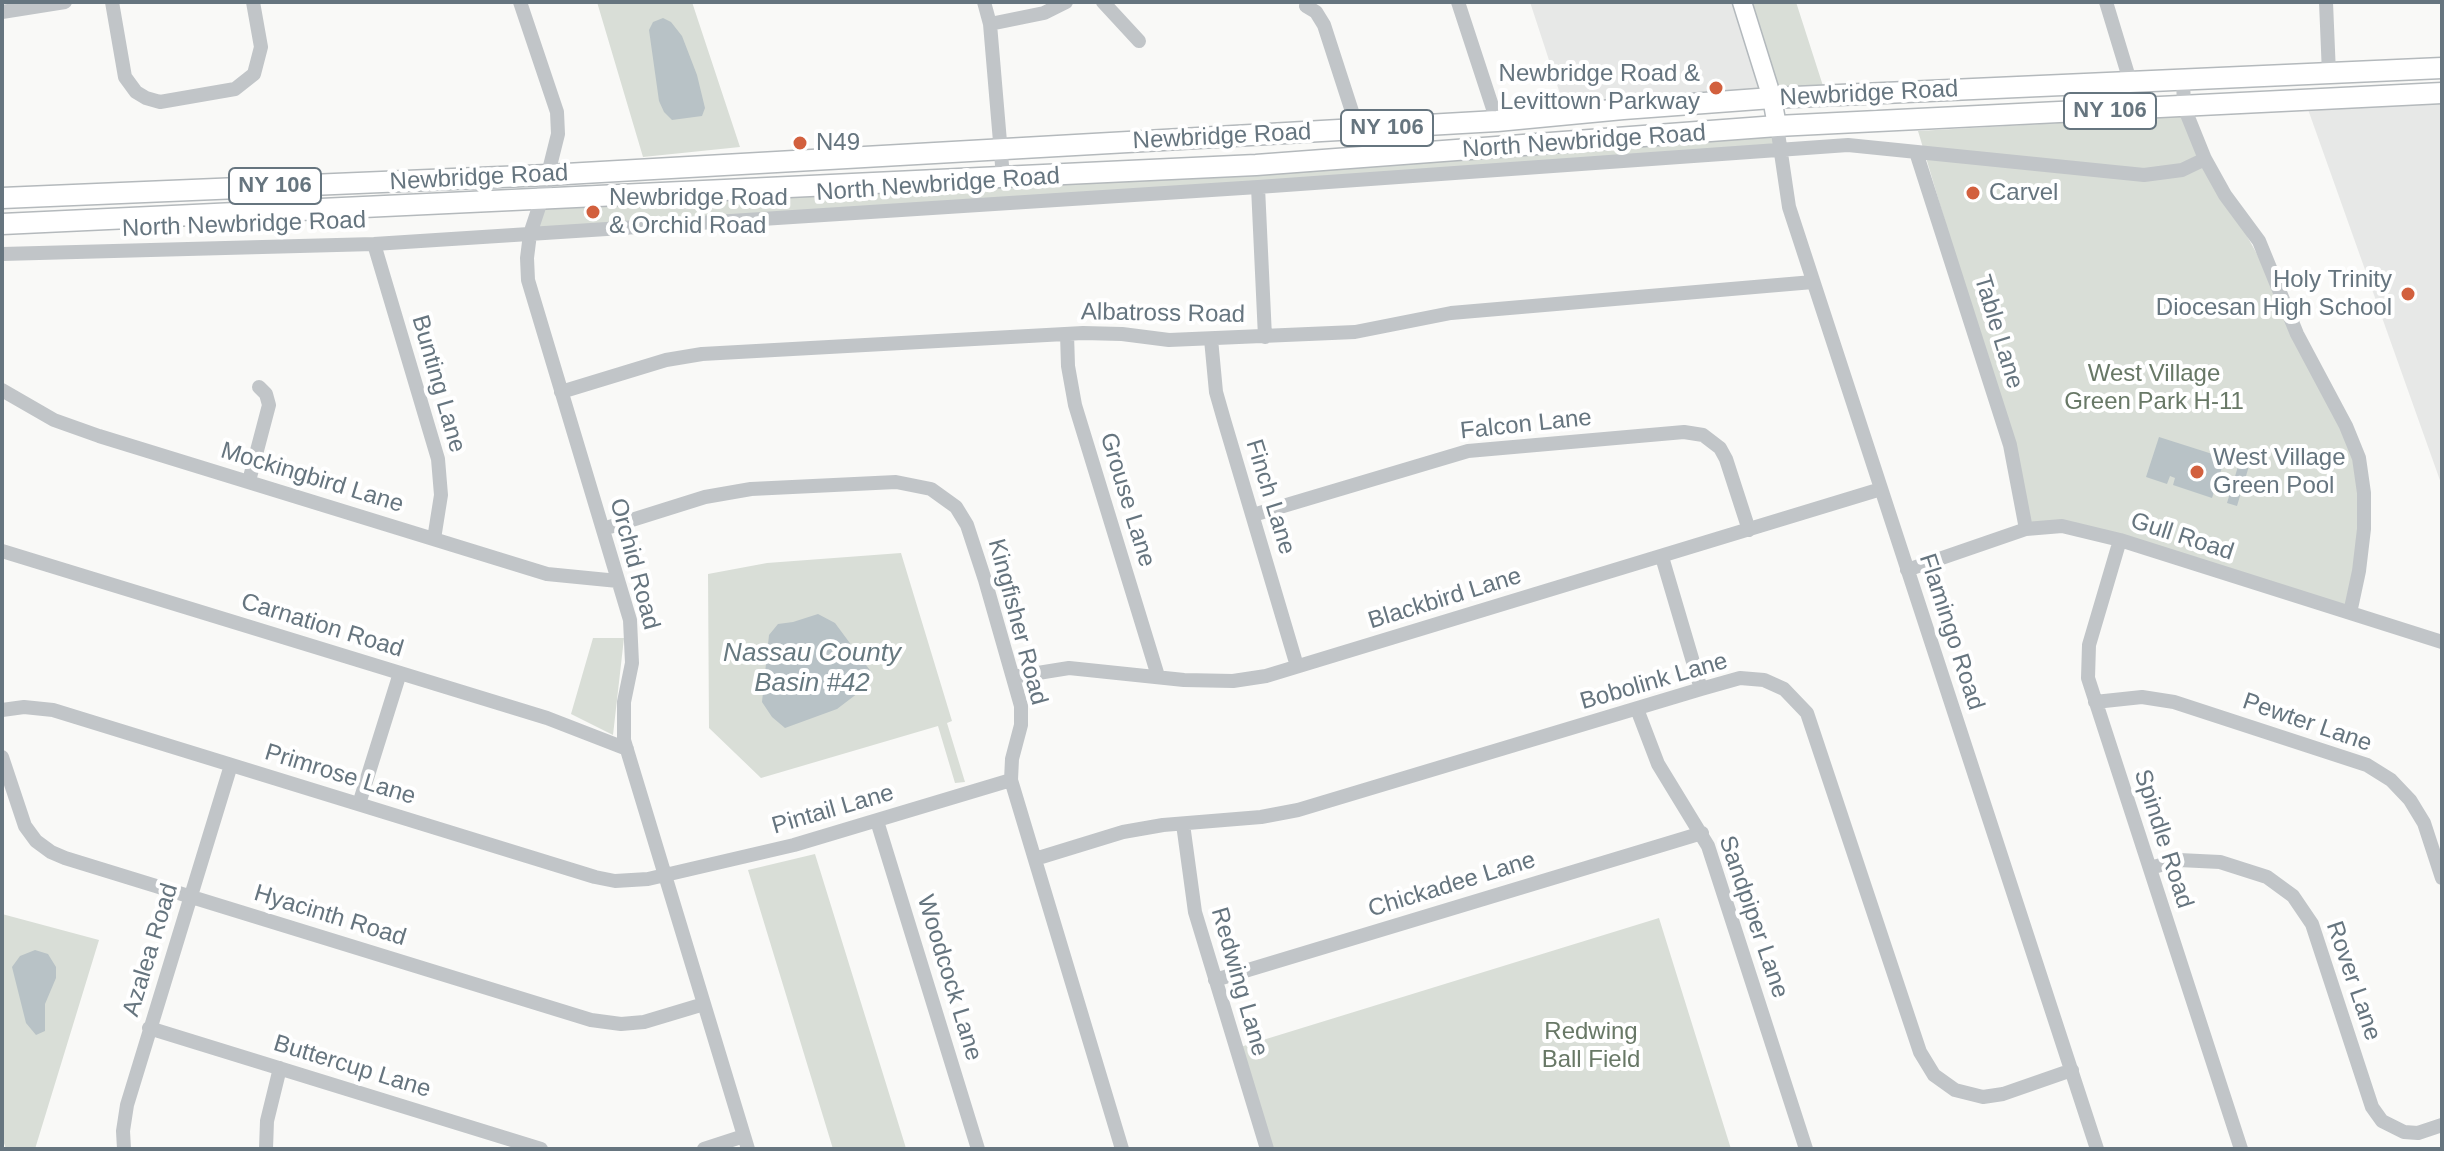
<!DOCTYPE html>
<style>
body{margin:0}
#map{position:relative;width:2444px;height:1151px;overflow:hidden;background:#f9f9f7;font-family:Arial,sans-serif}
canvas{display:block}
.frame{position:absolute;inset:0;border:4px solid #66757f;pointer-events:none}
</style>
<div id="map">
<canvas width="2444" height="1151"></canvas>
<div class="frame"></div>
</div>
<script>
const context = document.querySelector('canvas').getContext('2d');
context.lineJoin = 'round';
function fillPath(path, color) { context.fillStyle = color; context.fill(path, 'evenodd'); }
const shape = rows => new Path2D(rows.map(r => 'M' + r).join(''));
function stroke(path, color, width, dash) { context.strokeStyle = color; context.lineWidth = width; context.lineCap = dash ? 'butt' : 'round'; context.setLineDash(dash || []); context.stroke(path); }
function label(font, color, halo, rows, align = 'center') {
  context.font = font + ' Arial,sans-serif'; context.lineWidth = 8; context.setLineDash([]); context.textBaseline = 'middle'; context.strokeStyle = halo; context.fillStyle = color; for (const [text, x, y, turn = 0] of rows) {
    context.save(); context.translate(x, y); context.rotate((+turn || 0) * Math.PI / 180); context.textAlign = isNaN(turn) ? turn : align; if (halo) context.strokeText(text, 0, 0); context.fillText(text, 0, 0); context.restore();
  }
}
const built = shape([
 [1530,2,1738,2,1767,92,1563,103],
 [2442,96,2442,486,2305,101]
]);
const green = shape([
 [597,2,692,2,740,147,643,157],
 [1738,2,1796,2,1824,89,1775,92],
 [2181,116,2285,305,2350,434,2364,527,2350,610,2073,524,2029,526,2011,442,1918,131],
 [1774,130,1775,148,533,230,544,203],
 [901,553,952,721,947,723,965,782,955,783,938,726,761,778,709,728,708,574,767,563],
 [593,638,624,638,613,735,571,714],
 [815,854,905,1145,906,1149,833,1149,748,870],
 [2,914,99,940,35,1149,6,1149,2,1137],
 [1659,918,1731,1149,1267,1149,1237,1048]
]);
const water = shape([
 [663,18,671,22,682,36,697,75,705,108,702,116,672,120,664,112,659,101,649,30,653,22],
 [2159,437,2225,458,2212,498,2173,485,2175,478,2170,476,2167,484,2146,477],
 [2239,463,2249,466,2237,506,2227,503],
 [818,614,835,623,872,673,862,690,837,709,785,728,772,717,762,702,769,635,778,624,793,622],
 [35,950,48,954,56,967,56,978,45,1004,45,1031,36,1035,26,1023,12,967,20,956]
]);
const street = shape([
 [112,2,125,77,136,92,146,98,160,102,235,89,254,74,261,47,253,2],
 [520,2,557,112,558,134,542,198,530,234,527,258,528,280,630,620,632,663,624,702,624,740,748,1149],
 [984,2,990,24,1003,177],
 [1103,2,1139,41],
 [1458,2,1497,121],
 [2106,2,2130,81],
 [2326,2,2329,74],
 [1306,6,1316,12,1324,25,1358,130],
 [2,12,65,2],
 [990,24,1044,13,1066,2],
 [2183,79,2184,107,2205,159,2225,195,2259,241,2297,334,2346,426,2359,458,2364,493,2364,529,2359,571,2350,613],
 [1777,126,1789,207,2097,1149],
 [1916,152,2010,445,2026,529],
 [1258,187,1265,337],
 [374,244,438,459,441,495,434,539],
 [2,254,374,244,1258,187,1848,145,2144,175,2182,170,2205,159],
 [1067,334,1068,366,1075,405,1158,676],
 [1211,339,1216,392,1224,420,1297,666],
 [2,390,54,420,99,436,547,574,618,581],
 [561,392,666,360,702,354,1083,333,1122,334,1169,340,1355,332,1451,313,1813,282],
 [249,481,269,405,266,394,259,387],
 [1253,515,1468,451,1684,432,1703,435,1720,448,1726,459,1749,530],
 [603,529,705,497,751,489,896,482,931,489,956,507,967,525,985,580,1021,706,1021,725,1012,759,1011,780,1122,1149],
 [2120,540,2089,645,2088,678,2241,1149],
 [2,551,547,718,627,749],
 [1662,557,1701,689],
 [1907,570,2026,529,2062,526,2120,540,2442,642],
 [1013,677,1069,668,1184,680,1233,681,1266,676,1881,489],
 [2095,702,2142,697,2174,702,2367,765,2391,780,2410,800,2424,823,2442,878],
 [1637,709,1658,764,1708,846,1806,1149],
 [2,710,24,707,53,710,595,877,615,881,648,879,794,845,1011,780],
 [2,757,25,826,36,841,51,852,65,858,591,1020,621,1024,644,1022,704,1004],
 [359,804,400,673],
 [877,821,978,1149],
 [1183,824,1195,912,1267,1149],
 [1035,859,1123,832,1163,825,1261,817,1298,810,1701,689,1740,678,1764,680,1784,689,1807,713,1920,1052,1934,1075,1955,1090,1983,1097,2003,1094,2072,1070],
 [2150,868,2179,860,2220,862,2267,877,2293,896,2312,924,2372,1107,2382,1121,2404,1132,2418,1133,2442,1125],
 [1215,980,1702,833],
 [149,1028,541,1149],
 [124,1149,123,1131,127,1105,231,765],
 [266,1149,267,1121,280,1068],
 [704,1149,744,1136]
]);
const secondary = shape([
 [1742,2,1772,98,1777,126]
]);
const primary = shape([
 [2,198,548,175,1497,121,1623,109,1772,98,2442,68],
 [2,224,1256,165,1777,126,2442,93]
]);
const markers = [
 [1716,88,8,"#d2603e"],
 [800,143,8,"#d2603e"],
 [1973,193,8,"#d2603e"],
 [593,212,8,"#d2603e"],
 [2408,294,8,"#d2603e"],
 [2197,472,8,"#d2603e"]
];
const shields = [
 [2110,111,92],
 [1387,128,92],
 [275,186,92]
];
const shieldNames = [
 ["NY 106",2110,111],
 ["NY 106",1387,128],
 ["NY 106",275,186]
];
const poiNames = [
 ["Newbridge Road &",1700,74,"right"],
 ["Levittown Parkway",1700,102,"right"],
 ["N49",816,143],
 ["Carvel",1989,193],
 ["Newbridge Road",609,198],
 ["& Orchid Road",609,226],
 ["Holy Trinity",2392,280,"right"],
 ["Diocesan High School",2392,308,"right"],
 ["West Village",2213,458],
 ["Green Pool",2213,486]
];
const streetNames = [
 ["Newbridge Road",1869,94,-3],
 ["Newbridge Road",1222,137,-3],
 ["North Newbridge Road",1584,142,-4],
 ["Newbridge Road",479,178,-3],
 ["North Newbridge Road",938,185,-4],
 ["North Newbridge Road",244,225,-2],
 ["Albatross Road",1163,314,1],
 ["Table Lane",1998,332,73],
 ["Bunting Lane",438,384,74],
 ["Falcon Lane",1526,425,-6],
 ["Mockingbird Lane",312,478,17],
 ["Finch Lane",1270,497,73],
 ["Grouse Lane",1127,500,73],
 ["Gull Road",2182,537,18],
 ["Orchid Road",634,564,75],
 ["Blackbird Lane",1445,599,-17],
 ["Kingfisher Road",1017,622,75],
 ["Carnation Road",322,626,17],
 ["Flamingo Road",1951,632,72],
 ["Bobolink Lane",1654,682,-16],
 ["Pewter Lane",2307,723,19],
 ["Primrose Lane",340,775,17],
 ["Pintail Lane",833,810,-16],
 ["Spindle Road",2163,839,72],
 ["Chickadee Lane",1452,885,-17],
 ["Hyacinth Road",330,916,17],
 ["Sandpiper Lane",1753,917,71],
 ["Azalea Road",151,950,-73],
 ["Woodcock Lane",949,978,73],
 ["Rover Lane",2353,981,71],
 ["Redwing Lane",1239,982,74],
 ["Buttercup Lane",352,1067,17]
];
const parkNames = [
 ["West Village",2154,374],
 ["Green Park H-11",2154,402],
 ["Redwing",1591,1032],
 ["Ball Field",1591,1060]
];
const waterNames = [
 ["Nassau County",812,654],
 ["Basin #42",812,684]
];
fillPath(built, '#e7e8e7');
fillPath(green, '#d9ded7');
fillPath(water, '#b8c2c6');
stroke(secondary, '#b3b9bd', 21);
stroke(primary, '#b4b9bc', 23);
stroke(street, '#c1c5c8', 14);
stroke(secondary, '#fff', 18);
stroke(primary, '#fff', 20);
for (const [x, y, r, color] of markers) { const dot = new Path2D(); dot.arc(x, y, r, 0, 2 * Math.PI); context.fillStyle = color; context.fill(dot); stroke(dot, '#fff', 3); }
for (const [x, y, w] of shields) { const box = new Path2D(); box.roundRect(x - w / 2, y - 18, w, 36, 6); context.fillStyle = '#fff'; context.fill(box); stroke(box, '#66757f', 2); }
label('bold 22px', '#66757f', null, shieldNames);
label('24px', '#66757f', '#fff', poiNames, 'left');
label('24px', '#66757f', '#fff', streetNames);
label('24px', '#687866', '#fff', parkNames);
label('italic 26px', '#677980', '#fff', waterNames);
</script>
